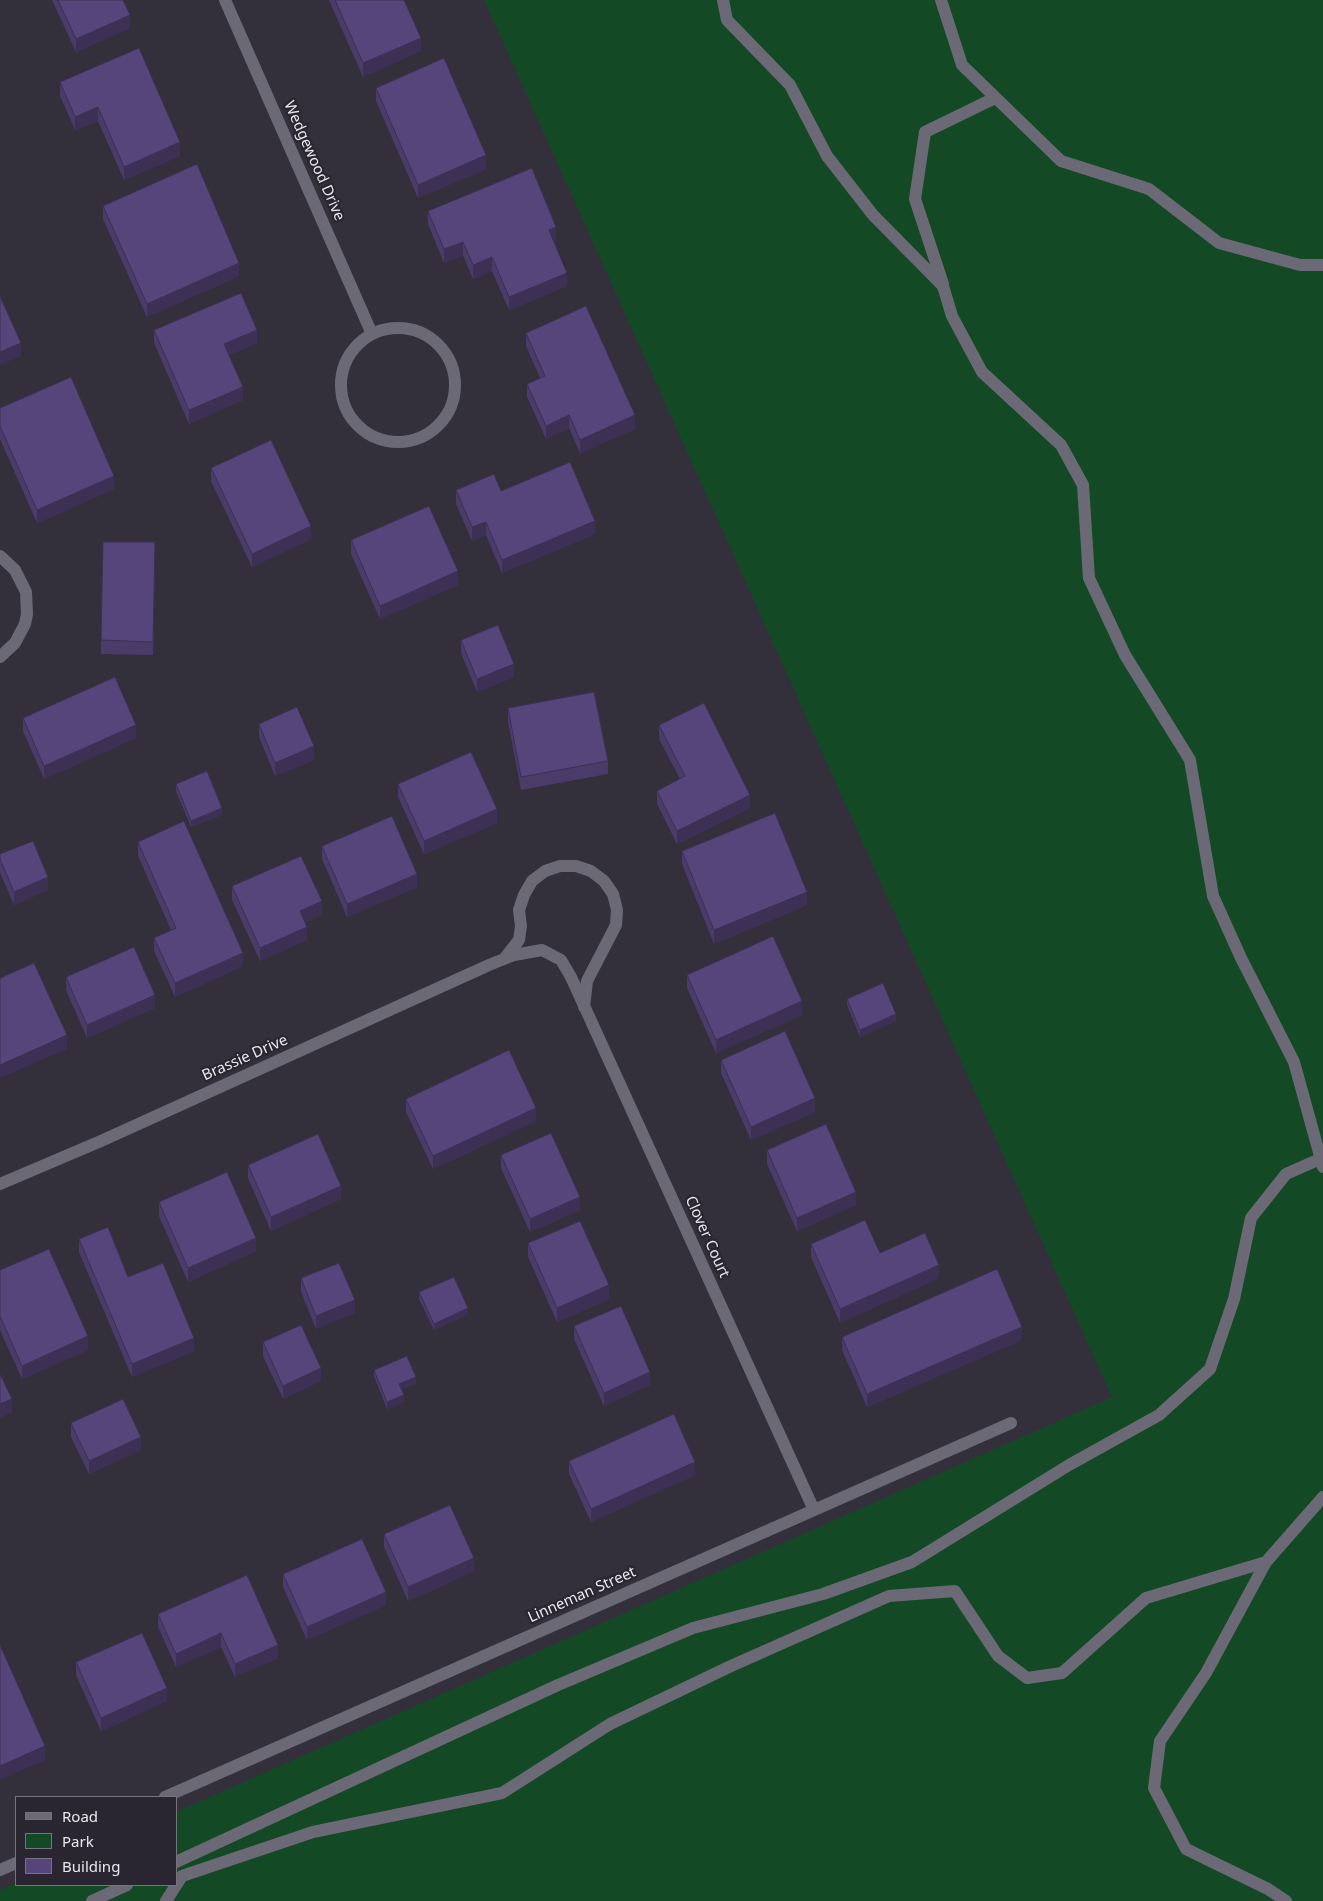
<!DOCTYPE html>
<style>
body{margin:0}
#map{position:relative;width:1323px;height:1901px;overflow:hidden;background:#33303c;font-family:"Noto Sans",sans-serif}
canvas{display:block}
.legend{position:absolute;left:15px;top:1796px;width:162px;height:90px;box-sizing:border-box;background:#292631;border:1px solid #76737d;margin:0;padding:6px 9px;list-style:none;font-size:15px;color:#e9e7ef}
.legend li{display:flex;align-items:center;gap:10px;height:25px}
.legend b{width:25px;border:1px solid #76737d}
</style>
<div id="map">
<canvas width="1323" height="1901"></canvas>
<ul class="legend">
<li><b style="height:6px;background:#6c6977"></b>Road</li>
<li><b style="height:14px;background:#134a25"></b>Park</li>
<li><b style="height:14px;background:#56457a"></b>Building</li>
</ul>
</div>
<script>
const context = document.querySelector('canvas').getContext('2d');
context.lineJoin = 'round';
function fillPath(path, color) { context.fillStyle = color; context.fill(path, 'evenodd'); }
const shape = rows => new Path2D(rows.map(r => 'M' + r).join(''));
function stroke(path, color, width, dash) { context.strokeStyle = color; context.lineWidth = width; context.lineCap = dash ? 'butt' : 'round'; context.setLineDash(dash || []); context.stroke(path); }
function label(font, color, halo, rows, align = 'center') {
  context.font = font + ' "Noto Sans",sans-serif'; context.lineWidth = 4.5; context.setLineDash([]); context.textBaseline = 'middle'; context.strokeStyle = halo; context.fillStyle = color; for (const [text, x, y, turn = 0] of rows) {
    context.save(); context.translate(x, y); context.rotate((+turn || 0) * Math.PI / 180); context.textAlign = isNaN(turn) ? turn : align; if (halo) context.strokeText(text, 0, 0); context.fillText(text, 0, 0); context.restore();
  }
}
const green = shape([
 [484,0,1323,0,1323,1901,0,1901,0,1890,16,1883,16,1885,176,1885,176,1812,1112,1397]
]);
const service = shape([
 [723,0,727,20,790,85,827,156,873,215,943,286,952,316,982,372,1061,445,1083,485,1089,578,1125,655,1190,760,1213,896,1241,958,1294,1062,1323,1167],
 [941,0,962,65,1061,161,1149,189,1219,243,1300,265,1323,265],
 [943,284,915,199,925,132,995,98],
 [176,1862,558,1685,693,1628,823,1594,912,1562,1069,1465,1159,1415,1210,1369,1234,1299,1251,1218,1286,1174,1320,1159],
 [92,1901,127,1885],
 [166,1901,182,1876,313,1832,502,1793,610,1724,731,1666,889,1596,955,1591,998,1656,1027,1678,1062,1673,1146,1598,1266,1562],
 [1286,1901,1268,1889,1186,1849,1154,1788,1160,1741,1206,1673,1266,1562,1323,1497]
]);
const minor = shape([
 [225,0,372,334],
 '341 385a57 57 0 1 1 114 0a57 57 0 1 1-114 0Z',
 [0,556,15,570,26,592,27,614,25,624,15,643,0,657],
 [504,959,519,940,521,926,519,910,524,895,532,881,545,871,560,866,576,866,591,871,604,881,613,894,617,910,616,925,587,981,584,1007],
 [0,1184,101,1141,489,965,514,955,542,950,561,960,571,977,814,1510],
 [165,1797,1011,1423],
 [0,1870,16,1863]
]);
const wall = shape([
 [52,0,123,0,130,28,76,52],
 [329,0,404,0,421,51,363,77],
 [60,82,180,156,124,180,98,121,75,130,60,96],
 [376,88,486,169,418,198,376,101],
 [103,206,239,276,147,317,103,219],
 [428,211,556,240,554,241,567,286,509,310,492,271,473,279,463,255,444,263,428,224],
 [154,330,257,343,229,355,243,400,189,424,154,343],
 [526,333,635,429,580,453,569,428,546,439,527,397,527,384,540,378,526,346],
 [0,408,114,489,37,523,0,439],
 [211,468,311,539,252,567,211,481],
 [456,490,501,491,595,534,502,573,486,535,472,541,456,504],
 [351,540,458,585,380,619,351,554],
 [155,542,153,655,101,654,101,640],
 [461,640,514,677,477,692,461,653],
 [508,708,608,761,608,774,521,790,508,721],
 [23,718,136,738,44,779,23,731],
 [259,724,314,760,275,776,259,737],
 [659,725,750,808,677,844,657,804,657,791,680,779,659,739],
 [176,784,222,815,191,827,176,791],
 [398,784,497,823,424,854,398,797],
 [138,842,243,966,175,997,154,951,154,938,171,930,138,856],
 [322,846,417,887,347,917,322,859],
 [682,851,807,905,714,944,682,864],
 [0,854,48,890,14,905,0,873],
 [232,886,322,915,305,922,307,940,260,961,232,900],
 [687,975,802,1015,716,1053,687,988],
 [66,977,155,1008,87,1038,66,990],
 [847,999,896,1021,860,1037,847,1005],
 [721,1060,815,1112,751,1140,721,1073],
 [406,1099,536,1121,433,1169,406,1112],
 [767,1150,856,1205,797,1231,767,1164],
 [501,1155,580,1210,530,1232,501,1168],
 [248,1165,341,1199,271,1231,248,1178],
 [159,1202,256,1251,188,1282,159,1216],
 [79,1239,128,1277,194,1351,132,1377,79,1252],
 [528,1243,609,1299,557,1322,528,1257],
 [811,1244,939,1278,840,1323,811,1257],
 [0,1270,88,1350,22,1379,0,1330],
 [301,1278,355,1313,316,1329,301,1292],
 [419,1292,468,1315,434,1330,419,1299],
 [574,1326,650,1385,604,1406,574,1339],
 [842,1337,1022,1340,867,1407,842,1350],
 [263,1342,321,1381,283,1399,263,1356],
 [374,1370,416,1384,401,1390,404,1402,387,1409,374,1376],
 [71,1423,141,1450,89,1474,71,1437],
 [569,1461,695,1475,591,1522,569,1474],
 [384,1534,474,1571,408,1601,384,1547],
 [283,1574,386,1605,307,1640,283,1587],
 [247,1575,278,1658,235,1677,221,1647,176,1667,158,1627,158,1614],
 [76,1662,167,1701,101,1731,76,1675]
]);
const shadedWall = shape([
 [130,15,130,28,76,52,76,39],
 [421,38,421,51,363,77,363,63],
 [98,107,98,121,75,130,75,117],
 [180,142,180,156,124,180,124,167],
 [486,155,486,169,418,198,418,185],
 [556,227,556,240,549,243,549,230],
 [463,242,463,255,444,263,444,249],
 [492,257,492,271,473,279,473,265],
 [239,263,239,276,147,317,147,304],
 [567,273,567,286,509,310,509,297],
 [257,330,257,343,224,357,224,344],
 [21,343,21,356,0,365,0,352],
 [243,387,243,400,189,424,189,410],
 [569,415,569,428,546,439,546,426],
 [635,415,635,429,580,453,580,440],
 [114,476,114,489,37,523,37,510],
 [595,521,595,534,502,573,502,560],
 [486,522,486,535,472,541,472,527],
 [311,526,311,539,252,567,252,554],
 [458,571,458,585,380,619,380,606],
 [514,664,514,677,477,692,477,679],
 [136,725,136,738,44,779,44,766],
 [314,746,314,760,275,776,275,763],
 [750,795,750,808,677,844,677,831],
 [222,808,222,815,191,827,191,821],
 [497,809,497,823,424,854,424,841],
 [417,874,417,887,347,917,347,904],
 [48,877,48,890,14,905,14,892],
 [807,892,807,905,714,944,714,930],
 [322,901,322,915,300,924,300,911],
 [307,927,307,940,260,961,260,948],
 [243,953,243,966,175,997,175,983],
 [155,995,155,1008,87,1038,87,1025],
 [802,1001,802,1015,716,1053,716,1040],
 [896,1014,896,1021,860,1037,860,1030],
 [67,1035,67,1049,0,1078,0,1065],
 [815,1098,815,1112,751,1140,751,1127],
 [536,1108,536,1121,433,1169,433,1156],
 [341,1186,341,1199,271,1231,271,1217],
 [856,1192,856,1205,797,1231,797,1218],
 [580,1197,580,1210,530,1232,530,1219],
 [256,1238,256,1251,188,1282,188,1268],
 [939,1265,939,1278,840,1323,840,1309],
 [609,1285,609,1299,557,1322,557,1308],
 [355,1300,355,1313,316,1329,316,1316],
 [468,1308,468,1315,434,1330,434,1324],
 [1022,1327,1022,1340,867,1407,867,1394],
 [88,1336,88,1350,22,1379,22,1366],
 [194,1338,194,1351,132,1377,132,1364],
 [321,1368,321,1381,283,1399,283,1386],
 [650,1372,650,1385,604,1406,604,1393],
 [416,1377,416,1384,399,1391,399,1384],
 [404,1395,404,1402,387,1409,387,1402],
 [12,1399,12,1412,0,1418,0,1404],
 [141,1437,141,1450,89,1474,89,1461],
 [695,1462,695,1475,591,1522,591,1509],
 [474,1558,474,1571,408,1601,408,1587],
 [386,1592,386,1605,307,1640,307,1627],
 [221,1633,221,1647,176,1667,176,1654],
 [278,1645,278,1658,235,1677,235,1664],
 [167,1688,167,1701,101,1731,101,1718],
 [45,1746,45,1760,0,1780,0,1766]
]);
const building = shape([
 [58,0,123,0,130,15,76,39,58,0],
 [335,0,404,0,421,38,363,63,335,0],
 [139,48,180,142,124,167,98,107,75,117,60,82,139,48],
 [444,58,486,155,418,185,376,88,444,58],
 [197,164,239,263,147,304,103,206,197,164],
 [532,168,556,227,549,230,567,273,509,297,492,257,473,265,463,242,444,249,428,211,532,168],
 [241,293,257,330,224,344,243,387,189,410,154,330,241,293],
 [0,296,21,343,0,352,0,296],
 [586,306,635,415,580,440,569,415,546,426,527,384,545,376,526,333,586,306],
 [71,377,114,476,37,510,0,426,0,408,71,377],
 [271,440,311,526,252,554,211,468,271,440],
 [570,462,595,521,502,560,486,522,472,527,456,490,494,474,501,491,570,462],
 [429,506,458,571,380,606,351,540,429,506],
 [103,542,155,542,153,642,101,640,103,542],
 [498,625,514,664,477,679,461,640,498,625],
 [115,677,136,725,44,766,23,718,115,677],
 [594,692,608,761,521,777,508,708,594,692],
 [704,703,750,795,677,831,657,791,685,776,659,725,704,703],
 [297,707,314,746,275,763,259,724,297,707],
 [471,752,497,809,424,841,398,784,471,752],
 [207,771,222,808,191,821,176,784,207,771],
 [775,813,807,892,714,930,682,851,775,813],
 [392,816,417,874,347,904,322,846,392,816],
 [184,821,243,953,175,983,154,938,176,928,138,842,184,821],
 [33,841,48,877,14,892,0,859,0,854,33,841],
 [301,856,322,901,300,911,307,927,260,948,232,886,301,856],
 [773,936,802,1001,716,1040,687,975,773,936],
 [134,947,155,995,87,1025,66,977,134,947],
 [34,963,67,1035,0,1065,0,978,34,963],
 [883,983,896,1014,860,1030,847,999,883,983],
 [785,1031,815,1098,751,1127,721,1060,785,1031],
 [509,1050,536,1108,433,1156,406,1099,509,1050],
 [826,1124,856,1192,797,1218,767,1150,826,1124],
 [551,1133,580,1197,530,1219,501,1155,551,1133],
 [318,1134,341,1186,271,1217,248,1165,318,1134],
 [227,1172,256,1238,188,1268,159,1202,227,1172],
 [865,1220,880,1253,925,1233,939,1265,840,1309,811,1244,865,1220],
 [580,1221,609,1285,557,1308,528,1243,580,1221],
 [108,1227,128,1277,163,1263,194,1338,132,1364,79,1239,108,1227],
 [49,1249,88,1336,22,1366,0,1316,0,1270,49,1249],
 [339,1263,355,1300,316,1316,301,1278,339,1263],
 [997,1269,1022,1327,867,1394,842,1337,997,1269],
 [454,1277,468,1308,434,1324,419,1292,454,1277],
 [621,1306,650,1372,604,1393,574,1326,621,1306],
 [301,1325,321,1368,283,1386,263,1342,301,1325],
 [407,1356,416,1377,399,1384,404,1395,387,1402,374,1370,407,1356],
 [0,1374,12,1399,0,1404,0,1374],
 [123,1399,141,1437,89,1461,71,1423,123,1399],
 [674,1414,695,1462,591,1509,569,1461,674,1414],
 [450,1505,474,1558,408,1587,384,1534,450,1505],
 [362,1539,386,1592,307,1627,283,1574,362,1539],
 [247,1575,278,1645,235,1664,221,1633,176,1654,158,1614,247,1575],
 [142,1633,167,1688,101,1718,76,1662,142,1633],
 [0,1645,45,1746,0,1766,0,1645]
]);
const streetNames = [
 ["Wedgewood Drive",314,161,66],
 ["Brassie Drive",245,1058,-24],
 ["Clover Court",707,1237,66],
 ["Linneman Street",582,1595,-24]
];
fillPath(green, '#134a25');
stroke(service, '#6c6977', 12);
stroke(minor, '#6c6977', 12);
fillPath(wall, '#4a3b69');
fillPath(shadedWall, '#3c3055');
fillPath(building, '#56457a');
stroke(building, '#3c3055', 1);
label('15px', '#e9e7ef', '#292631', streetNames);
</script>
